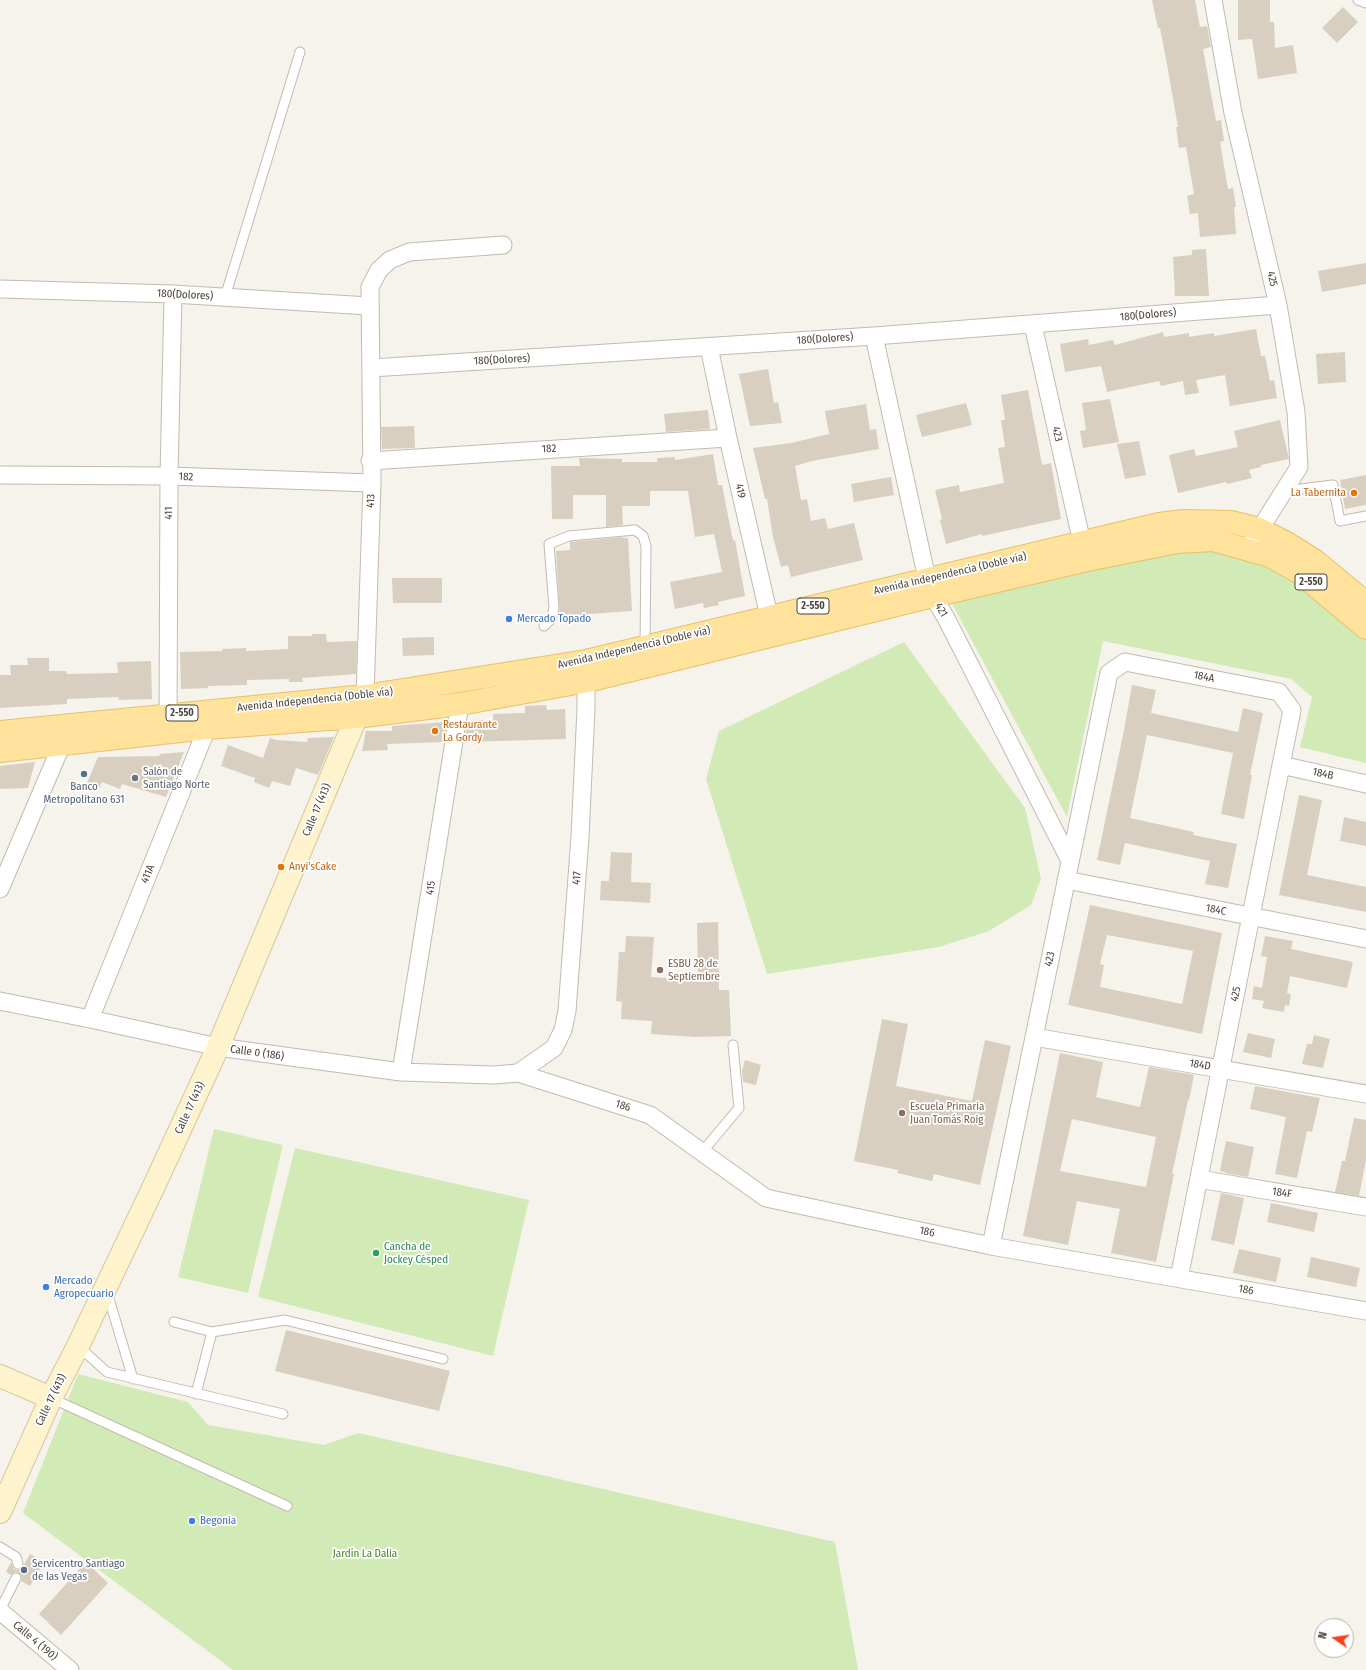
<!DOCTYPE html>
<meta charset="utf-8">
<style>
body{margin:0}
#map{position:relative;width:1366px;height:1670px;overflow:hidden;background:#f6f3ec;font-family:"Fira Sans Condensed",sans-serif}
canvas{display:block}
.north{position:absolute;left:1314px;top:1618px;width:40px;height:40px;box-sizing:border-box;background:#fff;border:1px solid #b7b4b0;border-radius:50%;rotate:283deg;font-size:11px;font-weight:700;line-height:16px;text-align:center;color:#4b4439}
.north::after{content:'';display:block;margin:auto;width:14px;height:18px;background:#fc3f1d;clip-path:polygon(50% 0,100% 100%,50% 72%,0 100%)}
</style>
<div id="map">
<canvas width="1366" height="1670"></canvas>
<div class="north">N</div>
</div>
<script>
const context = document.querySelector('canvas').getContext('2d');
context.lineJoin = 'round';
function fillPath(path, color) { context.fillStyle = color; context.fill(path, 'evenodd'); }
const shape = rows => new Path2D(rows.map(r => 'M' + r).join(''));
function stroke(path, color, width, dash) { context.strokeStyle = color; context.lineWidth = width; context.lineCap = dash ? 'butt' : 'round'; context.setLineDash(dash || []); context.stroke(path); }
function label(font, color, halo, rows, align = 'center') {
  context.font = font + ' "Fira Sans Condensed",sans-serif'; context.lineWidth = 3.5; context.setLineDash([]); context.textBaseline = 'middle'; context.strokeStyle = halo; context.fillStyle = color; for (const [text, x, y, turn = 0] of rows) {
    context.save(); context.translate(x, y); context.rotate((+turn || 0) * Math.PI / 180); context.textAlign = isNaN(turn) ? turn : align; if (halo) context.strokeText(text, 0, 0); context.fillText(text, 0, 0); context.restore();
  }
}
const green = shape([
 [1186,549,1231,551,1289,574,1366,640,1366,763,1300,747,1312,697,1291,679,1103,641,1067,817,951,602],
 [904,642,1025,808,1041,879,1031,905,989,931,939,947,767,974,706,779,719,731],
 [214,1129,283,1145,248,1293,178,1277],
 [295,1148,529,1200,493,1356,258,1297],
 [78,1374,188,1402,208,1425,324,1445,358,1433,835,1542,858,1670,233,1670,23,1513]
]);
const building = shape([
 [1152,0,1195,0,1200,27,1207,26,1211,47,1203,49,1216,121,1221,120,1224,141,1220,142,1228,189,1233,188,1236,207,1234,207,1236,234,1200,237,1198,213,1190,214,1187,196,1194,194,1186,147,1179,148,1176,127,1178,127,1166,59,1160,28,1158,28],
 [1238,0,1270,0,1270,22,1274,22,1275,48,1293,45,1297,73,1258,79,1252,39,1238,40],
 [1343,7,1358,22,1337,43,1322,28],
 [1206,249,1209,296,1175,296,1173,257,1192,255,1192,250],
 [1366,263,1366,284,1322,292,1318,271],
 [1256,329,1261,356,1265,356,1270,381,1274,380,1277,398,1230,406,1225,375,1196,380,1199,393,1185,395,1183,381,1161,386,1159,381,1107,392,1101,366,1065,372,1060,344,1088,339,1089,345,1113,340,1115,345,1163,332,1164,337,1189,333,1189,337,1214,333,1214,336],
 [1345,352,1346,382,1318,384,1316,354],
 [768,369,774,403,778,402,782,423,750,426,739,374],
 [1028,390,1042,465,1051,463,1061,519,982,536,982,534,946,544,940,520,942,519,935,490,959,485,960,492,1004,483,998,448,1005,447,1001,420,1005,420,1001,395],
 [1110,399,1119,442,1083,448,1080,431,1086,430,1082,403],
 [966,403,972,425,922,437,916,415],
 [866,404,870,430,876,429,879,449,812,461,795,466,801,500,807,499,811,521,825,518,828,529,854,523,863,560,791,577,788,565,781,567,773,537,767,499,765,499,753,448,791,443,829,434,825,411],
 [708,410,710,429,666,432,664,414],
 [1280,420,1289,459,1261,465,1261,467,1249,470,1252,478,1227,484,1226,482,1178,493,1169,455,1194,449,1196,456,1238,447,1234,431],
 [414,426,415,448,382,449,381,427],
 [1139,441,1146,475,1125,479,1117,444],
 [713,454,718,485,722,485,733,541,735,540,745,596,718,602,719,605,704,608,703,603,675,609,670,582,722,572,714,534,695,537,688,491,650,491,650,506,622,506,623,525,606,527,606,495,573,495,573,519,552,519,551,466,580,466,579,458,622,459,622,462,657,462,657,458,675,457,675,460],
 [1366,475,1366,505,1345,509,1340,480],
 [891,477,894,495,854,502,851,484],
 [623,537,623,538,628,538,632,611,560,616,556,551,570,550,570,542],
 [392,578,442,578,442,603,393,603],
 [312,634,326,634,327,642,357,641,356,674,302,678,303,682,289,682,289,679,247,680,247,685,208,686,208,688,181,689,180,652,223,651,222,649,246,648,246,651,288,649,288,636,312,636],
 [434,637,434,655,403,656,402,638],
 [27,658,49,658,49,671,66,671,67,674,118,673,117,662,151,661,152,699,119,700,118,697,67,699,67,704,0,708,0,675,11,675,10,665,28,665],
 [1132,685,1156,690,1151,713,1238,732,1243,708,1263,713,1250,775,1252,775,1244,819,1221,814,1233,753,1147,735,1130,818,1194,832,1193,835,1237,844,1228,888,1205,884,1210,861,1125,843,1120,865,1097,860,1124,730],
 [546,705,547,710,565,709,566,739,464,742,468,720,493,720,493,714,525,713,525,706],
 [447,722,444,742,387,744,388,750,362,751,366,731,392,731,392,726],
 [334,737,318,775,296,768,290,786,272,781,269,788,254,782,255,778,221,766,228,745,263,758,270,738,276,740,307,742,308,738],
 [184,752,166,797,122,784,120,789,102,782,99,788,87,783,98,757,159,756,160,754],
 [35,762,28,788,0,789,0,766],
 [1299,795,1322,800,1307,875,1366,887,1366,912,1279,895],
 [1344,817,1366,822,1366,846,1340,841],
 [611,852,632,853,631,882,651,883,650,903,600,900,601,881,609,881],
 [1090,905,1222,933,1202,1034,1068,1005],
 [1107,935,1193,951,1182,1004,1100,987,1104,965,1100,964],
 [718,922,719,990,729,990,731,1036,696,1037,651,1034,652,1021,621,1019,622,1002,616,1001,619,952,625,952,626,936,654,937,651,977,698,980,697,923],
 [1265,936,1293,941,1291,949,1353,962,1347,988,1290,976,1287,993,1291,994,1289,1006,1285,1005,1284,1012,1262,1008,1264,1001,1252,999,1254,986,1262,988,1267,957,1261,956],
 [882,1019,908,1024,896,1086,972,1101,985,1040,1011,1046,980,1185,934,1174,932,1181,897,1173,898,1170,854,1161],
 [1248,1033,1275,1039,1271,1058,1243,1052],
 [1314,1035,1330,1039,1323,1068,1302,1064,1307,1044,1312,1044],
 [1060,1053,1103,1062,1096,1097,1140,1107,1149,1067,1194,1075,1189,1100,1188,1100,1172,1174,1174,1174,1156,1262,1111,1253,1120,1209,1077,1201,1068,1245,1023,1236],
 [1072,1119,1156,1137,1146,1187,1060,1171],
 [745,1060,761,1065,756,1085,743,1082,742,1071],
 [1255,1086,1320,1098,1312,1132,1307,1131,1297,1178,1275,1174,1286,1117,1250,1109],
 [1354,1118,1366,1120,1366,1160,1359,1196,1335,1192,1342,1161,1345,1161],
 [1226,1141,1254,1147,1248,1177,1225,1173,1225,1172,1220,1171],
 [1221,1193,1244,1198,1234,1245,1211,1240],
 [1271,1203,1318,1213,1314,1232,1267,1222],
 [1239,1249,1281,1258,1276,1282,1233,1273],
 [1311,1257,1360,1268,1356,1287,1307,1277],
 [286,1330,450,1371,439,1411,275,1371],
 [30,1554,44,1562,30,1586,21,1581,22,1577,19,1573,15,1572,11,1575,6,1572,11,1562,14,1569,17,1570,22,1568],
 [86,1562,108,1583,61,1635,39,1614]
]);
const service = shape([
 [1358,0,1366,3],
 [225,297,300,52],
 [1284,491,1333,485,1340,521,1366,516],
 [544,626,551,619,554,608,549,544,569,536,635,530,643,536,646,546,645,647],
 [702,1152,739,1108,733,1045],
 [107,1292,133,1379],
 [174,1322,212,1332,285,1320,443,1359],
 [78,1346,107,1372,283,1414],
 [196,1394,212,1332],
 [51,1398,287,1506],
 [0,1547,16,1557,18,1564],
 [0,1610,16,1578]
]);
const minor = shape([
 [1213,0,1233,113,1278,305,1296,412,1299,467,1253,540],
 [0,289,173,294,369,306],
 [1033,325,1082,543],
 [874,336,927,579,933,596,946,618,1070,861],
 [709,347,728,438,772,629],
 [371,368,874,336,1278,305],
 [370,461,728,438],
 [0,475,169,476,372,483],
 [365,696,372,483,370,287,379,270,390,260,409,252,503,245],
 [168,728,169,476,173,294],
 [1281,765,1366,784],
 [1066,880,1366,939],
 [0,889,62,744,61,734],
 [0,1001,90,1019,218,1047,401,1072,494,1075,518,1073,650,1115,766,1198,991,1246,1366,1311],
 [90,1019,207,728],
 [1034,1037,1366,1094],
 [401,1072,460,704],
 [518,1073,554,1048,563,1030,567,1011,580,837,586,709,586,669],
 [1199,1179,1366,1207],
 [991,1246,1109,673,1125,662,1279,692,1292,710,1179,1278],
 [0,1611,70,1670]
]);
const secondary = shape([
 [0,1376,51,1398],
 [0,1512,51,1398,78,1346,154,1186,218,1047,363,701]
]);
const primary = shape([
 [0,732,365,696,586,661,1159,524,1184,521,1231,522,1259,529,1285,542,1314,560,1366,603],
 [0,751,207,728,356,717,460,704,587,681,933,596,1087,560,1177,542,1213,540,1270,556,1299,572,1366,628]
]);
const markers = [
 [1354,493,4,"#e8710a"],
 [509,619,4,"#3f7fe0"],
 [435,731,4,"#e8710a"],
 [84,774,4,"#5c6f8a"],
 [135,778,4,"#6b7280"],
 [281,867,4,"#e8710a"],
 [660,970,4,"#8d6e63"],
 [902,1113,4,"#8d6e63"],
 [376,1253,4,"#2e9e5b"],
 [46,1287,4,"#3f7fe0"],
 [192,1521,4,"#3f7fe0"],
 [24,1570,4,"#5c6f8a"]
];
const shields = [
 [1311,582,32],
 [813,606,32],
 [182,713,32]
];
const shieldNames = [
 ["2-550",1311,582],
 ["2-550",813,606],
 ["2-550",182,713]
];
const streetNames = [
 ["425",1272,279,77],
 ["180(Dolores)",185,295,3],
 ["180(Dolores)",1148,315,-5],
 ["180(Dolores)",825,339,-4],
 ["180(Dolores)",502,360,-3],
 ["423",1057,434,77],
 ["182",549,449,-4],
 ["182",186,477,2],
 ["419",740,491,77],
 ["413",371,501,-88],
 ["411",169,513,-89],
 ["Avenida Independencia (Doble vía)",950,574,-13],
 ["421",941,610,60],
 ["Avenida Independencia (Doble vía)",634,648,-13],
 ["184A",1204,677,11],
 ["Avenida Independencia (Doble vía)",315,700,-6],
 ["184B",1323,774,12],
 ["Calle 17 (413)",317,810,-67],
 ["411A",148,874,-68],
 ["417",577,878,-86],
 ["415",431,888,-81],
 ["184C",1216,910,11],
 ["423",1050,959,-78],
 ["425",1236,994,-79],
 ["Calle 0 (186)",257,1053,8],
 ["184D",1200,1065,10],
 ["186",623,1106,18],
 ["Calle 17 (413)",190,1108,-65],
 ["184F",1282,1193,9],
 ["186",927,1232,12],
 ["186",1246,1290,10],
 ["Calle 17 (413)",51,1400,-64],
 ["Calle 4 (190)",35,1641,40]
];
const foodNames = [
 ["La Tabernita",1346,493,"right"],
 ["Restaurante",443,725],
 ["La Gordy",443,738],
 ["Anyi'sCake",289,867]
];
const shopNames = [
 ["Mercado Topado",517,619],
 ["Mercado",54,1281],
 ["Agropecuario",54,1294],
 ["Begonia",200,1521]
];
const worshipNames = [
 ["Salón de",143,772],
 ["Santiago Norte",143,785]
];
const serviceNames = [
 ["Banco",84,787],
 ["Metropolitano 631",84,800],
 ["Servicentro Santiago",32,1564,"left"],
 ["de las Vegas",32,1577,"left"]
];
const educationNames = [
 ["ESBU 28 de",668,964],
 ["Septiembre",668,977],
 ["Escuela Primaria",910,1107],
 ["Juan Tomás Roig",910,1120]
];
const leisureNames = [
 ["Cancha de",384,1247],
 ["Jockey Césped",384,1260]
];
const parkNames = [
 ["Jardín La Dalia",365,1554]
];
fillPath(green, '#d2eab5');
fillPath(building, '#d8cfc1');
stroke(service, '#c2bbae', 11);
stroke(minor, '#c2bbae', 19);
stroke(secondary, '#d6c79b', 24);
stroke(primary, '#e6c16a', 24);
stroke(service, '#fff', 9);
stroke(minor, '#fff', 17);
stroke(secondary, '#fff3cd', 22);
stroke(primary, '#ffe39c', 22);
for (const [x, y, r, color] of markers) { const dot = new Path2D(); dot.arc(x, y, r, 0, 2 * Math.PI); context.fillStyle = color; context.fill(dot); stroke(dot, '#fff', 1.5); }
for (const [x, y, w] of shields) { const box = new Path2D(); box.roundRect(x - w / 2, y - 8, w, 16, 3); context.fillStyle = '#fff'; context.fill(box); stroke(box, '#4b4439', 1); }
label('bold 10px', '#4b4439', null, shieldNames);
label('11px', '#4b4439', '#fff', streetNames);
label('11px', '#c56008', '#fff', foodNames, 'left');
label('11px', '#366cbe', '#fff', shopNames, 'left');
label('11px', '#5b616d', '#fff', worshipNames, 'left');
label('11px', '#4e5e75', '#fff', serviceNames);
label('11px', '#785e54', '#fff', educationNames, 'left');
label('11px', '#27864d', '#fff', leisureNames, 'left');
label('11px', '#4a7f2a', '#fff', parkNames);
</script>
